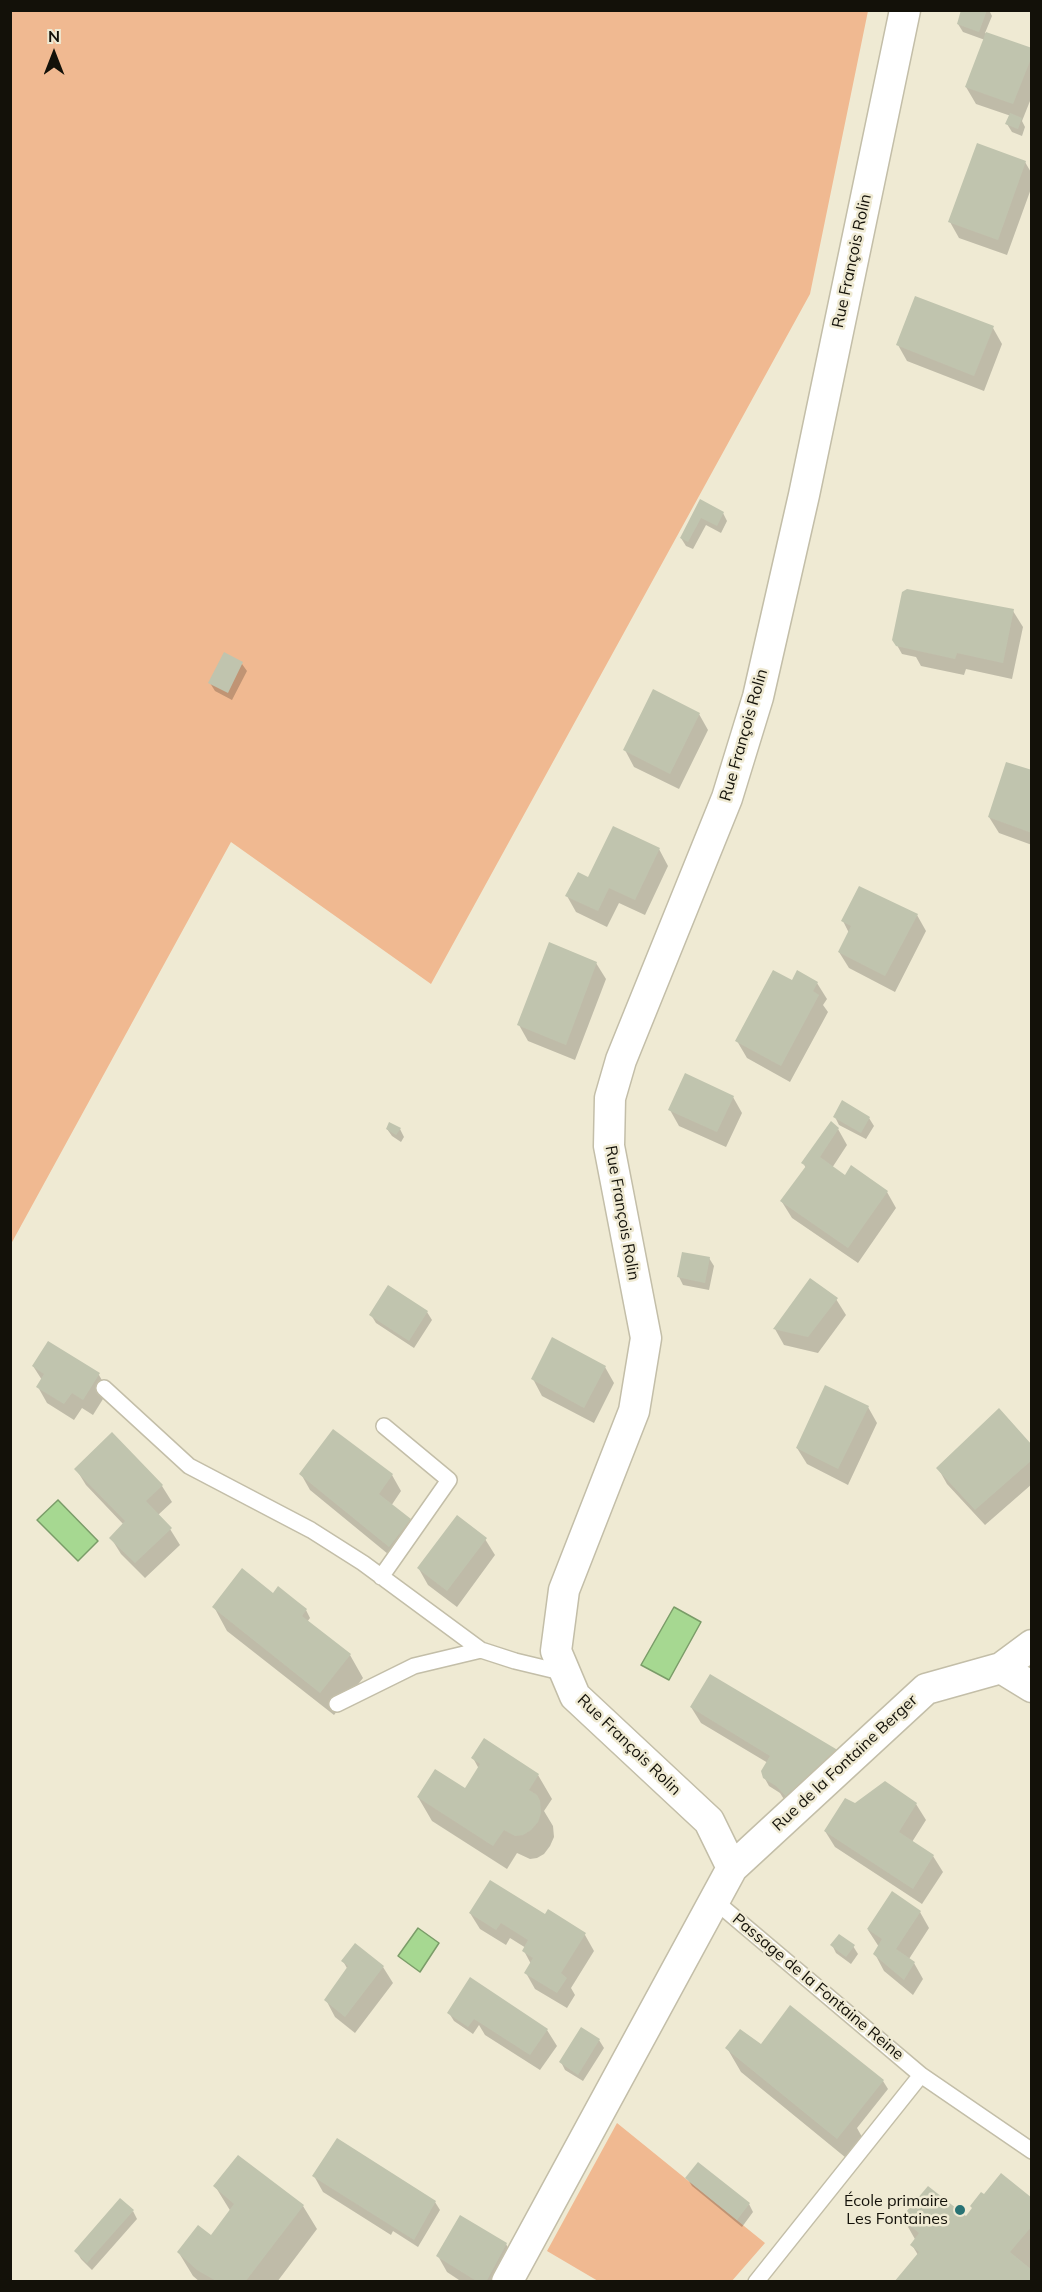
<!DOCTYPE html>
<meta charset="utf-8">
<style>
body{margin:0}
#map{position:relative;width:1042px;height:2292px;overflow:hidden;background:#efead3;font-family:Mulish,sans-serif}
canvas{display:block}
.frame{position:absolute;inset:0;border:12px solid #131109;pointer-events:none}
.north{position:absolute;left:24px;top:24px;width:60px;height:60px;-webkit-text-stroke:4px #efead3;paint-order:stroke;rotate:0deg;font-size:16px;font-weight:700;line-height:24px;text-align:center;color:#131109}
.north::after{content:'';display:block;margin:auto;width:21px;height:27px;background:#131109;clip-path:polygon(50% 0,100% 100%,50% 72%,0 100%)}
</style>
<div id="map">
<canvas width="1042" height="2292"></canvas>
<div class="frame"></div>
<div class="north">N</div>
</div>
<script>
const context = document.querySelector('canvas').getContext('2d');
context.lineJoin = 'round';
function fillPath(path, color) { context.fillStyle = color; context.fill(path, 'evenodd'); }
const shape = rows => new Path2D(rows.map(r => 'M' + r).join(''));
function stroke(path, color, width, dash) { context.strokeStyle = color; context.lineWidth = width; context.lineCap = dash ? 'butt' : 'round'; context.setLineDash(dash || []); context.stroke(path); }
function label(font, color, halo, rows, align = 'center') {
  context.font = font + ' Mulish,sans-serif'; context.lineWidth = 5; context.setLineDash([]); context.textBaseline = 'middle'; context.strokeStyle = halo; context.fillStyle = color; for (const [text, x, y, turn = 0] of rows) {
    context.save(); context.translate(x, y); context.rotate((+turn || 0) * Math.PI / 180); context.textAlign = isNaN(turn) ? turn : align; if (halo) context.strokeText(text, 0, 0); context.fillText(text, 0, 0); context.restore();
  }
}
const green = shape([
 [11,11,868,11,810,294,431,984,231,842,11,1244],
 [617,2123,765,2243,731,2282,598,2281,547,2251]
]);
const water = shape([
 [58,1500,98,1541,78,1561,37,1520,58,1500],
 [674,1607,701,1622,669,1680,641,1665,674,1607],
 [418,1928,439,1943,420,1972,398,1956,418,1928]
]);
const shadow = shape([
 [963,10,989,10,992,16,985,33,1032,50,1032,96,1022,121,1025,127,1022,136,1012,132,1007,124,1011,116,976,104,966,87,985,40,963,32,958,24],
 [1025,162,1032,174,1032,186,1007,255,959,238,950,222],
 [993,328,1002,344,984,391,907,361,898,345],
 [700,501,723,513,727,521,721,533,706,525,693,549,686,546,681,538],
 [1013,611,1023,627,1012,679,966,669,964,675,921,666,916,657,902,654,894,640],
 [242,664,247,671,232,700,215,691,210,683],
 [699,714,708,730,679,789,634,767,625,750],
 [1032,772,1032,845,999,833,989,817],
 [659,849,668,866,645,915,619,903,607,927,576,912,567,896,588,879],
 [917,915,926,931,895,992,849,968,839,952,849,933,843,921],
 [596,963,606,979,575,1060,528,1041,519,1025],
 [793,982,817,983,827,999,823,1005,828,1012,790,1082,747,1058,737,1041],
 [733,1097,742,1113,726,1147,679,1126,670,1110],
 [835,1117,869,1118,874,1126,866,1139,839,1125],
 [387,1129,400,1129,404,1137,401,1142,392,1136],
 [838,1129,847,1145,832,1168,845,1177,887,1192,896,1208,858,1263,792,1218,782,1202,806,1168,803,1163],
 [709,1258,714,1266,709,1290,683,1285,679,1277],
 [836,1299,846,1315,818,1353,784,1345,775,1329],
 [427,1312,432,1320,414,1348,376,1323,371,1315],
 [33,1366,99,1375,108,1391,93,1415,82,1408,74,1420,47,1403,38,1387,42,1380],
 [605,1367,614,1383,594,1423,542,1396,533,1379],
 [868,1407,877,1423,848,1485,807,1464,797,1448],
 [112,1434,162,1486,172,1502,158,1515,170,1529,180,1545,145,1578,121,1554,111,1538,124,1525,86,1485,76,1469],
 [1032,1447,1032,1484,985,1525,947,1484,938,1468],
 [301,1474,392,1475,401,1491,391,1506,410,1520,419,1536,399,1563,310,1490],
 [485,1539,495,1555,457,1607,428,1585,419,1569],
 [273,1595,306,1610,310,1618,307,1622,350,1655,363,1678,334,1715,227,1631,214,1607],
 [691,1707,840,1753,787,1804,780,1793,769,1786,764,1777,768,1763,701,1723],
 [473,1758,538,1775,552,1799,544,1811,553,1826,554,1837,550,1846,544,1854,537,1858,530,1859,517,1853,507,1869,432,1821,418,1797,466,1790,479,1769],
 [916,1804,926,1820,912,1842,933,1856,943,1872,922,1904,835,1847,825,1831,856,1805],
 [920,1912,929,1928,909,1959,914,1963,923,1979,913,1995,884,1971,875,1954,879,1947,868,1930],
 [470,1913,585,1935,594,1951,571,1988,575,1995,567,2008,535,1989,526,1973,531,1964,524,1951,526,1948,510,1938,506,1945,480,1929],
 [355,1945,383,1967,393,1983,355,2033,335,2017,326,2000,348,1970,343,1961],
 [832,1945,853,1946,858,1954,851,1964,836,1953],
 [790,2007,883,2081,888,2089,857,2128,866,2144,851,2162,741,2072,727,2048,761,2046],
 [449,2013,547,2030,557,2046,540,2070,485,2035,479,2025,473,2034,454,2021],
 [599,2040,604,2048,583,2081,565,2070,561,2062],
 [314,2176,435,2202,440,2210,418,2247,393,2231,391,2235,323,2192],
 [687,2178,749,2204,753,2212,742,2227,692,2186],
 [215,2186,303,2206,317,2229,277,2282,200,2282,193,2276,179,2253,211,2237,231,2212],
 [1032,2200,1032,2266,1029,2270,918,2255,912,2245,916,2241,903,2218,966,2218],
 [133,2211,137,2219,92,2270,81,2259,76,2251],
 [506,2244,515,2261,504,2282,462,2282,447,2272,438,2256]
]);
const building = shape([
 [961,10,987,10,979,32,957,24],
 [986,32,1032,48,1032,56,1013,104,965,87],
 [1010,113,1022,118,1018,129,1005,124],
 [977,143,1026,161,998,240,948,222],
 [915,296,994,326,974,376,896,345],
 [700,499,724,512,717,526,701,518,688,542,680,538],
 [907,589,1014,609,1003,663,957,653,955,659,896,646,892,640,902,592],
 [224,652,243,662,228,693,208,683],
 [653,689,700,713,670,774,623,750],
 [1006,762,1032,770,1032,833,988,817],
 [613,826,660,848,635,900,609,888,598,911,565,896,578,872,588,877],
 [859,886,918,914,885,976,838,952,851,926,841,921],
 [549,942,597,962,566,1045,517,1025],
 [773,970,792,980,797,970,818,982,813,991,819,995,781,1066,735,1041],
 [685,1073,734,1096,717,1132,668,1110],
 [842,1100,870,1117,861,1133,833,1117],
 [831,1121,839,1128,820,1157,845,1175,851,1165,888,1191,848,1248,780,1201,806,1166,801,1163],
 [389,1122,401,1128,396,1135,386,1129],
 [682,1252,710,1257,705,1283,677,1277],
 [810,1278,838,1298,808,1337,773,1329],
 [388,1285,428,1311,409,1341,369,1315],
 [552,1337,606,1366,584,1408,531,1379],
 [48,1341,100,1373,83,1400,72,1393,64,1404,36,1387,44,1374,32,1366],
 [825,1385,869,1406,838,1469,796,1448],
 [999,1408,1032,1445,1032,1460,975,1510,936,1468],
 [333,1429,393,1474,379,1494,411,1519,389,1547,299,1474],
 [112,1432,163,1485,146,1501,172,1528,135,1563,109,1538,125,1521,74,1469],
 [457,1515,487,1538,447,1591,417,1568],
 [242,1568,273,1593,278,1586,298,1602,307,1609,302,1616,351,1654,320,1693,212,1607],
 [710,1674,841,1752,792,1803,776,1786,763,1778,761,1771,770,1756,690,1707],
 [484,1738,539,1774,529,1790,537,1795,540,1801,541,1813,538,1822,531,1830,523,1835,515,1836,504,1830,493,1846,417,1797,435,1769,465,1788,480,1764,471,1758],
 [885,1781,917,1803,899,1832,934,1855,913,1889,824,1831,845,1798,855,1803],
 [490,1880,545,1914,548,1909,586,1933,561,1973,567,1978,557,1993,524,1973,533,1958,522,1951,528,1940,501,1923,496,1930,469,1913],
 [892,1891,921,1911,896,1949,915,1962,904,1980,873,1954,882,1939,867,1929],
 [839,1934,855,1945,846,1957,830,1945],
 [355,1943,384,1966,345,2017,324,2000,348,1966,341,1961],
 [470,1977,548,2029,530,2055,474,2019,468,2027,447,2013],
 [790,2005,884,2080,837,2139,725,2048,740,2029,761,2044],
 [581,2027,600,2039,578,2075,559,2062],
 [337,2138,436,2201,414,2240,312,2176],
 [238,2155,304,2205,245,2282,218,2282,197,2270,177,2252,198,2225,211,2235,234,2204,213,2186],
 [698,2162,750,2203,737,2220,685,2178],
 [1001,2173,1032,2198,1032,2226,1010,2252,1032,2270,1032,2282,894,2282,919,2252,910,2245,919,2233,901,2218,928,2186,966,2216,972,2208,970,2206,981,2192,984,2194],
 [120,2198,134,2210,87,2263,74,2251],
 [460,2215,507,2243,486,2282,478,2282,436,2256]
]);
const service = shape([
 [104,1388,189,1466,311,1530,363,1563,481,1650,515,1661,565,1673],
 [381,1577,449,1480,384,1426],
 [337,1704,414,1666,481,1650],
 [715,1901,921,2075,1032,2151],
 [756,2282,921,2075]
]);
const minor = shape([
 [1001,1668,1032,1687],
 [732,1868,926,1689,1001,1668,1032,1645],
 [507,2282,732,1868,709,1821,575,1696,556,1651,564,1590,634,1411,646,1338,609,1146,610,1098,621,1060,727,798,758,697,804,495,905,10]
]);
const markers = [
 [960,2210,6,"#297374"]
];
const streetNames = [
 ["Rue François Rolin",852,261,-78],
 ["Rue François Rolin",744,735,-74],
 ["Rue François Rolin",622,1213,80],
 ["Rue François Rolin",629,1745,44],
 ["Rue de la Fontaine Berger",845,1763,-43],
 ["Passage de la Fontaine Reine",818,1987,40]
];
const poiNames = [
 ["École primaire",948,2201],
 ["Les Fontaines",948,2219]
];
fillPath(green, '#f0b991');
fillPath(water, '#a6d891');
stroke(water, '#7a9c68', 1.5);
fillPath(shadow, '#0003');
fillPath(building, '#c0c4ae');
stroke(service, '#c3bea8', 18);
stroke(minor, '#c3bea8', 33);
stroke(service, '#fff', 15);
stroke(minor, '#fff', 30);
for (const [x, y, r, color] of markers) { const dot = new Path2D(); dot.arc(x, y, r, 0, 2 * Math.PI); context.fillStyle = color; context.fill(dot); stroke(dot, '#efead3', 2); }
label('16px', '#131109', '#efead3', streetNames);
label('16px', '#131109', '#efead3', poiNames, 'right');
</script>
